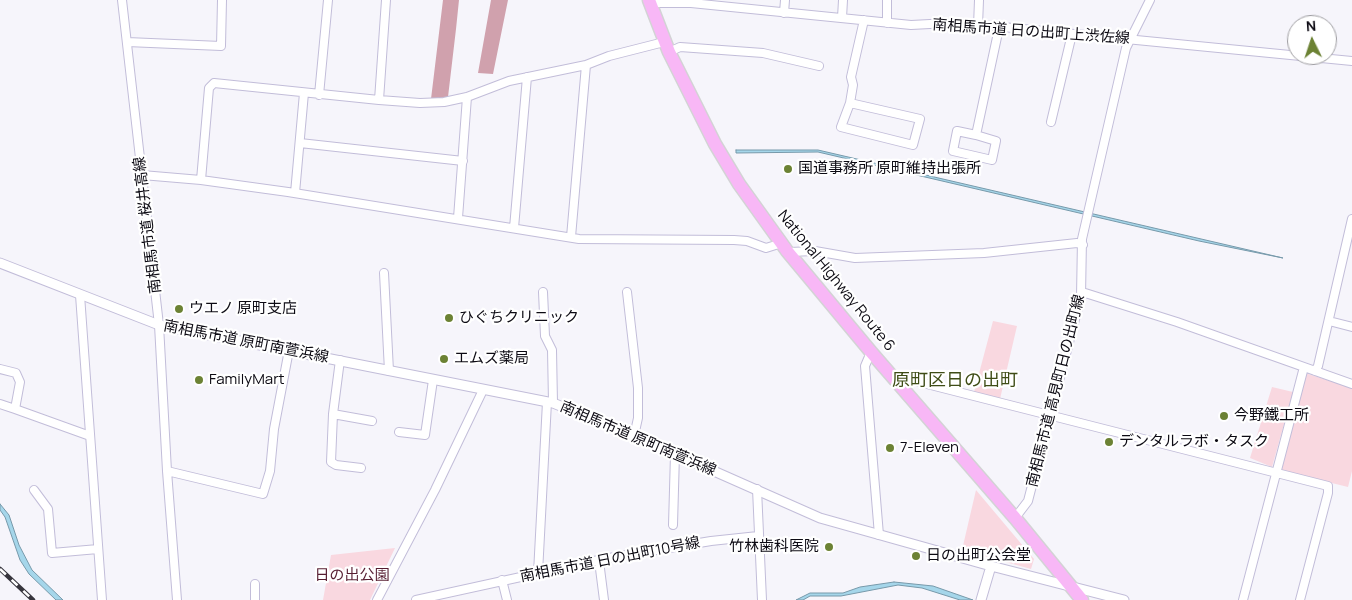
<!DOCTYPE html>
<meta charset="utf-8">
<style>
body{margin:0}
#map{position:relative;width:1352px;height:600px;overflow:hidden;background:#f6f5fb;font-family:Manrope,sans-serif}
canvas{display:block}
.north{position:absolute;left:1287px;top:15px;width:50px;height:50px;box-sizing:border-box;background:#fff;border:1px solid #9e9da1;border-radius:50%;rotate:356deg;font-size:14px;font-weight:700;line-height:20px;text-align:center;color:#0c0a13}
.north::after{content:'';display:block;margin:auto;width:18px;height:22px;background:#6c8234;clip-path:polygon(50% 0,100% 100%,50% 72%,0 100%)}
</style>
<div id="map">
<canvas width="1352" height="600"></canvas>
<div class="north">N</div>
</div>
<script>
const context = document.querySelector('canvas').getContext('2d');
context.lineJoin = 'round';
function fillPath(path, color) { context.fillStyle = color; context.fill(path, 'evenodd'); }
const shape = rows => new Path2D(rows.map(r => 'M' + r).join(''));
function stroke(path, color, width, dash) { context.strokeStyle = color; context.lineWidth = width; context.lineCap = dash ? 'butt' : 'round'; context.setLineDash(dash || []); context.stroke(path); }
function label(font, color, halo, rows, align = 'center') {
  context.font = font + ' Manrope,"Noto Sans JP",sans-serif'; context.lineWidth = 4.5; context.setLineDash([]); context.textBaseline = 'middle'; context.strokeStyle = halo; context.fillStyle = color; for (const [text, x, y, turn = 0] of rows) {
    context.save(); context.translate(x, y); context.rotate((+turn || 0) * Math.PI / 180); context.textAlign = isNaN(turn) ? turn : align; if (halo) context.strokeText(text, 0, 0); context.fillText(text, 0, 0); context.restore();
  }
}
const green = shape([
 [993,321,1017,326,1000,399,974,392],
 [1305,373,1352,388,1352,471,1348,487,1279,470],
 [1272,387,1293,392,1272,467,1250,458],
 [976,490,1034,559,1031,569,962,550],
 [395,548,370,600,323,600,331,555]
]);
const forest = shape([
 [443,0,459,0,456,29,448,97,431,99],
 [491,0,508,0,493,74,478,73]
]);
const water = shape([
 [736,150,818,150,1283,258,1199,241,818,152,736,153,736,150],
 [0,504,9,515,19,545,32,570,63,600,56,600,29,574,20,560,5,517,0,510,0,504],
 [894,582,933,586,973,600,960,600,922,588,898,585,841,596,810,596,803,600,796,600,810,593,843,593,860,587,894,582]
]);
const minor = shape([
 [122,0,159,325,167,471,177,600],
 [650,3,691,3,911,25,949,23,972,24,1352,61],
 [784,13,785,0],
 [842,18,843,0],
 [887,23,887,0],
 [978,26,979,0],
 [127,42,221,46,222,0],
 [669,52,680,47,763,53,819,66],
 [319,95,328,0],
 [379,100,386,0],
 [850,103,920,119,913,145,841,127,850,103,853,85,851,77,864,20],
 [1051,122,1072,34],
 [976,135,996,141,992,160,953,151,957,131,976,135,999,28],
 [300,143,463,161],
 [142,175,201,180,288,192,579,239,734,240,747,241,766,248,782,243],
 [201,180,209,88,214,83,379,100,420,103,444,102,467,97,509,81,586,65,609,56,664,42],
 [295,193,304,93],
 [458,218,467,97],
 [514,228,527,77],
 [571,237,586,65],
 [789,252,815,251,855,258,984,253,1077,243,1083,245],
 [384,273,389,371],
 [543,292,545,336,552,350,553,403],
 [627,292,638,388,638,418,634,436],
 [1082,292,1177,322,1352,384],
 [80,295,102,600],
 [1329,321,1352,327],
 [871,352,865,366,879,535],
 [340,360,333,414,331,462,336,465,361,468],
 [0,369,16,373,20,382,15,409,90,436],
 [1315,371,1318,366,1352,219],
 [901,386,913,380,919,382,1328,486,1328,493,1300,600],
 [0,404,15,409],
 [333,414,372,421],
 [399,432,425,435,433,380],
 [167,471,263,494,270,471,274,429,289,350],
 [757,489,762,600],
 [34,490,48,509,52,553,98,549],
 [1015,518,1028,501,1081,296,1082,239,1126,48,1150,0],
 [673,525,675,454],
 [599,561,604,600],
 [538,573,547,402],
 [502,580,507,600],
 [255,584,255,600],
 [377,600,435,490,483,390],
 [416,600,603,559,711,541,758,536],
 [1243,600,1304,367]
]);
const tertiary = shape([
 [0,263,159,325,553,403,630,434,820,518,991,566,1124,600],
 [981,600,991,566]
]);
const trunk = shape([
 [649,0,669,52,715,144,739,184,787,251,871,352,1015,518,1082,600]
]);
const rail = shape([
 [0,569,33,600]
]);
const markers = [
 [788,169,5,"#6c8234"],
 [179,309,5,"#6c8234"],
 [449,318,5,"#6c8234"],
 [444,359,5,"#6c8234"],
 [199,380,5,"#6c8234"],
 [1224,416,5,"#6c8234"],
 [1109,442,5,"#6c8234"],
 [890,448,5,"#6c8234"],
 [829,547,5,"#6c8234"],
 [916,556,5,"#6c8234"]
];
const streetNames = [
 ["南相馬市道 日の出町上渋佐線",1031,32,4],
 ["南相馬市道 桜井高線",148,225,-97],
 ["National Highway Route 6",836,281,51],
 ["南相馬市道 原町南萱浜線",246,342,11],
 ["南相馬市道 高見町日の出町線",1056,391,-76],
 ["南相馬市道 原町南萱浜線",638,439,23],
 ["南相馬市道 日の出町10号線",610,560,-11]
];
const poiNames = [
 ["国道事務所 原町維持出張所",798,169],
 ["ウエノ 原町支店",189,309],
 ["ひぐちクリニック",459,318],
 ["エムズ薬局",454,359],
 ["FamilyMart",209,380],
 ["今野鐵工所",1234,416],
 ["デンタルラボ・タスク",1119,442],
 ["7-Eleven",900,448],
 ["竹林歯科医院",819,547,"right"],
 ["日の出町公会堂",926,556]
];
const parkNames = [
 ["日の出公園",352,576]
];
const quarterNames = [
 ["原町区日の出町",955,381]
];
fillPath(green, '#f9d8e0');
fillPath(forest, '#d0a1ad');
fillPath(water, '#a5d6ea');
stroke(water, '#79a', 1);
stroke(minor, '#c2bdd9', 10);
stroke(tertiary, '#c2bdd9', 11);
stroke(trunk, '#d3d3d5', 15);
stroke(minor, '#fff', 8);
stroke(tertiary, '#fff', 9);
stroke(trunk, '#f8b7f6', 12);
stroke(rail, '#37353d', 4.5);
stroke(rail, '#fff', 2.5, [8]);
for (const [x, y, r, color] of markers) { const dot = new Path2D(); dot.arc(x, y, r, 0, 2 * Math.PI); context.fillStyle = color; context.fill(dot); stroke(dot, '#fff', 2); }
label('15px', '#0c0a13', '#fff', streetNames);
label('15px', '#0c0a13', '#fff', poiNames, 'left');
label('15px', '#561d31', '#fff', parkNames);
label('18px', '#3f4d17', '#fff', quarterNames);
</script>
